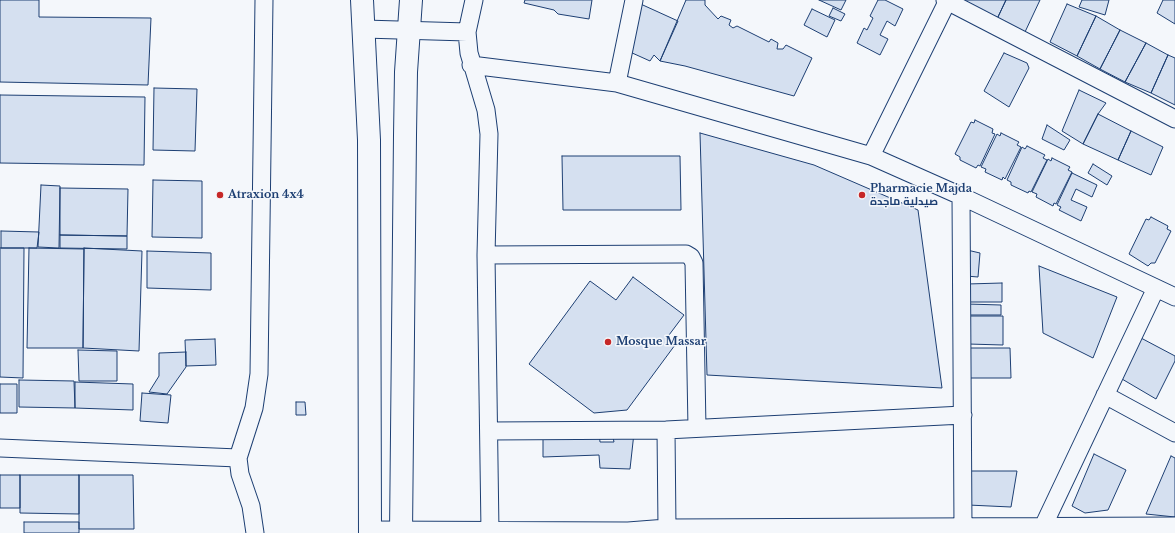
<!DOCTYPE html>
<meta charset="utf-8">
<style>
body{margin:0}
canvas{display:block;background:#f4f7fb}
</style>
<canvas width="1175" height="533"></canvas>
<script>
const context = document.querySelector('canvas').getContext('2d');
context.lineJoin = 'round';
function fillPath(path, color) { context.fillStyle = color; context.fill(path, 'evenodd'); }
const shape = rows => new Path2D(rows.map(r => 'M' + r).join(''));
function stroke(path, color, width, dash) { context.strokeStyle = color; context.lineWidth = width; context.lineCap = dash ? 'butt' : 'round'; context.setLineDash(dash || []); context.stroke(path); }
function label(font, color, halo, rows, align = 'center') {
  context.font = font + ' "Libre Baskerville",Cairo,serif'; context.lineWidth = 3; context.setLineDash([]); context.textBaseline = 'middle'; context.strokeStyle = halo; context.fillStyle = color; for (const [text, x, y, turn = 0] of rows) {
    context.save(); context.translate(x, y); context.rotate((+turn || 0) * Math.PI / 180); context.textAlign = isNaN(turn) ? turn : align; if (halo) context.strokeText(text, 0, 0); context.fillText(text, 0, 0); context.restore();
  }
}
const building = shape([
 [0,0,39,0,39,17,151,18,148,85,0,82,0,0],
 [525,0,592,0,589,19,558,14,554,10,524,3,525,0],
 [686,0,705,0,705,5,718,19,721,16,731,20,729,25,733,28,737,26,769,42,771,39,778,43,777,49,783,49,786,45,812,58,794,96,685,66,660,61,686,0],
 [819,0,846,0,841,10,819,0],
 [878,0,885,0,903,9,895,26,887,21,880,35,888,39,880,55,857,43,864,28,867,30,873,18,870,16,878,0],
 [960,0,1006,0,997,19,960,0],
 [1006,0,1040,0,1025,32,997,19,1006,0],
 [1082,0,1109,0,1105,15,1079,7,1082,0],
 [1163,0,1175,0,1175,24,1157,13,1163,0],
 [634,1,678,21,660,61,654,55,650,61,630,52,634,1],
 [1067,4,1096,16,1077,56,1050,42,1067,4],
 [833,8,845,14,841,21,829,16,833,8],
 [812,9,835,20,827,37,804,25,812,9],
 [1096,16,1120,30,1100,69,1077,56,1096,16],
 [1120,30,1146,43,1125,82,1100,69,1120,30],
 [1146,43,1168,55,1151,93,1125,82,1146,43],
 [1004,53,1027,63,1029,68,1009,107,984,91,1004,53],
 [1168,55,1175,58,1175,105,1151,93,1168,55],
 [154,88,197,89,195,151,153,150,154,88],
 [1079,90,1106,103,1098,114,1083,144,1062,131,1079,90],
 [0,95,145,97,144,165,0,163,0,95],
 [1098,114,1131,131,1118,160,1083,144,1098,114],
 [975,120,993,129,992,133,995,134,980,166,978,165,976,168,960,160,960,157,955,154,971,122,974,123,975,120],
 [1047,125,1070,140,1064,150,1042,139,1047,125],
 [1131,131,1163,147,1151,175,1118,160,1131,131],
 [700,133,814,165,918,210,942,388,707,375,700,133],
 [1001,133,1019,142,1017,145,1021,147,1005,179,1003,177,1002,180,985,172,986,169,981,167,997,134,1000,136,1001,133],
 [1027,146,1045,155,1043,158,1047,160,1031,192,1029,191,1028,193,1011,185,1011,182,1007,180,1022,147,1025,149,1027,146],
 [562,156,680,156,681,210,563,210,562,156],
 [1052,158,1070,167,1068,170,1072,172,1056,204,1054,203,1053,206,1036,197,1037,194,1032,192,1048,159,1051,161,1052,158],
 [1093,164,1112,176,1107,185,1088,173,1093,164],
 [1072,173,1097,185,1092,197,1076,189,1071,200,1087,207,1081,221,1059,210,1061,207,1057,205,1072,173],
 [153,180,202,181,202,238,152,237,153,180],
 [41,185,60,186,59,248,38,247,41,185],
 [60,188,128,189,127,236,60,235,60,188],
 [1151,217,1168,226,1167,229,1171,231,1155,263,1151,263,1148,266,1129,254,1146,219,1149,220,1151,217],
 [1,231,39,232,37,248,1,248,1,231],
 [60,235,127,236,127,249,60,248,60,235],
 [0,248,24,248,23,378,0,377,0,248],
 [29,248,84,249,83,348,27,348,29,248],
 [84,248,142,251,139,351,83,348,84,248],
 [967,250,980,253,978,277,966,276,967,250],
 [147,251,211,253,211,290,147,288,147,251],
 [1039,266,1117,297,1093,358,1043,333,1039,266],
 [633,277,684,315,666,339,675,345,627,410,594,413,529,364,590,281,616,300,633,277],
 [1002,283,1002,302,967,302,967,284,1002,283],
 [967,304,1001,305,1001,315,967,315,967,304],
 [968,316,1003,316,1003,345,968,344,968,316],
 [1141,338,1175,356,1175,361,1156,399,1122,379,1141,338],
 [215,339,216,365,186,366,185,340,215,339],
 [966,348,1010,348,1011,378,966,378,966,348],
 [78,350,117,351,117,381,79,381,78,350],
 [186,352,186,367,167,394,149,392,159,376,159,353,186,352],
 [19,380,74,381,75,408,19,407,19,380],
 [75,382,133,384,133,410,75,408,75,382],
 [0,384,17,384,17,413,0,413,0,384],
 [142,393,171,395,168,423,140,421,142,393],
 [296,402,305,402,306,415,296,415,296,402],
 [599,432,600,442,614,442,612,433,634,433,630,469,600,468,599,455,543,457,543,434,599,432],
 [1094,454,1126,470,1108,510,1085,513,1072,506,1094,454],
 [1171,456,1175,458,1175,517,1146,514,1171,456],
 [969,471,1017,471,1011,507,968,505,969,471],
 [0,475,20,475,20,508,0,508,0,475],
 [20,475,79,475,79,514,20,513,20,475],
 [79,475,133,475,134,529,79,529,79,475],
 [24,522,79,522,79,533,24,533,24,522]
]);
const minor = shape([
 [474,0,467,32,469,53,486,110,489,134,486,255,490,531],
 [945,0,1175,119],
 [364,29,467,32],
 [471,65,617,83,871,156,961,196,1175,297],
 [617,83,634,0],
 [871,156,948,0],
 [961,196,963,527],
 [486,255,680,254,686,254,691,257,694,263,697,428],
 [1105,395,1175,433],
 [666,430,667,528],
 [489,431,666,430,963,415],
 [0,448,238,458],
 [370,530,628,531,667,528,1175,526],
 [255,533,251,506,240,474,238,458,254,408,259,374,264,0],
 [1040,533,1156,288]
]);
const trunk = shape([
 [362,0,369,140,370,533],
 [401,533,405,135,406,72,411,0]
]);
const markers = [
 [220,195,4,"#c62828"],
 [862,195,4,"#c62828"],
 [608,342,4,"#c62828"]
];
const poiNames = [
 ["Pharmacie Majda",870,189],
 ["صيدلية ماجدة",870,202],
 ["Atraxion 4x4",228,195],
 ["Mosque Massar",616,342]
];
fillPath(building, '#d5e0f0');
stroke(building, '#1d3f73', 1);
stroke(minor, '#1d3f73', 19);
stroke(trunk, '#1d3f73', 24);
stroke(minor, '#f4f7fb', 17);
stroke(trunk, '#f4f7fb', 22);
for (const [x, y, r, color] of markers) { const dot = new Path2D(); dot.arc(x, y, r, 0, 2 * Math.PI); context.fillStyle = color; context.fill(dot); stroke(dot, '#f4f7fb', 1.5); }
label('bold 11px', '#1d3f73', '#f4f7fb', poiNames, 'left');
</script>
